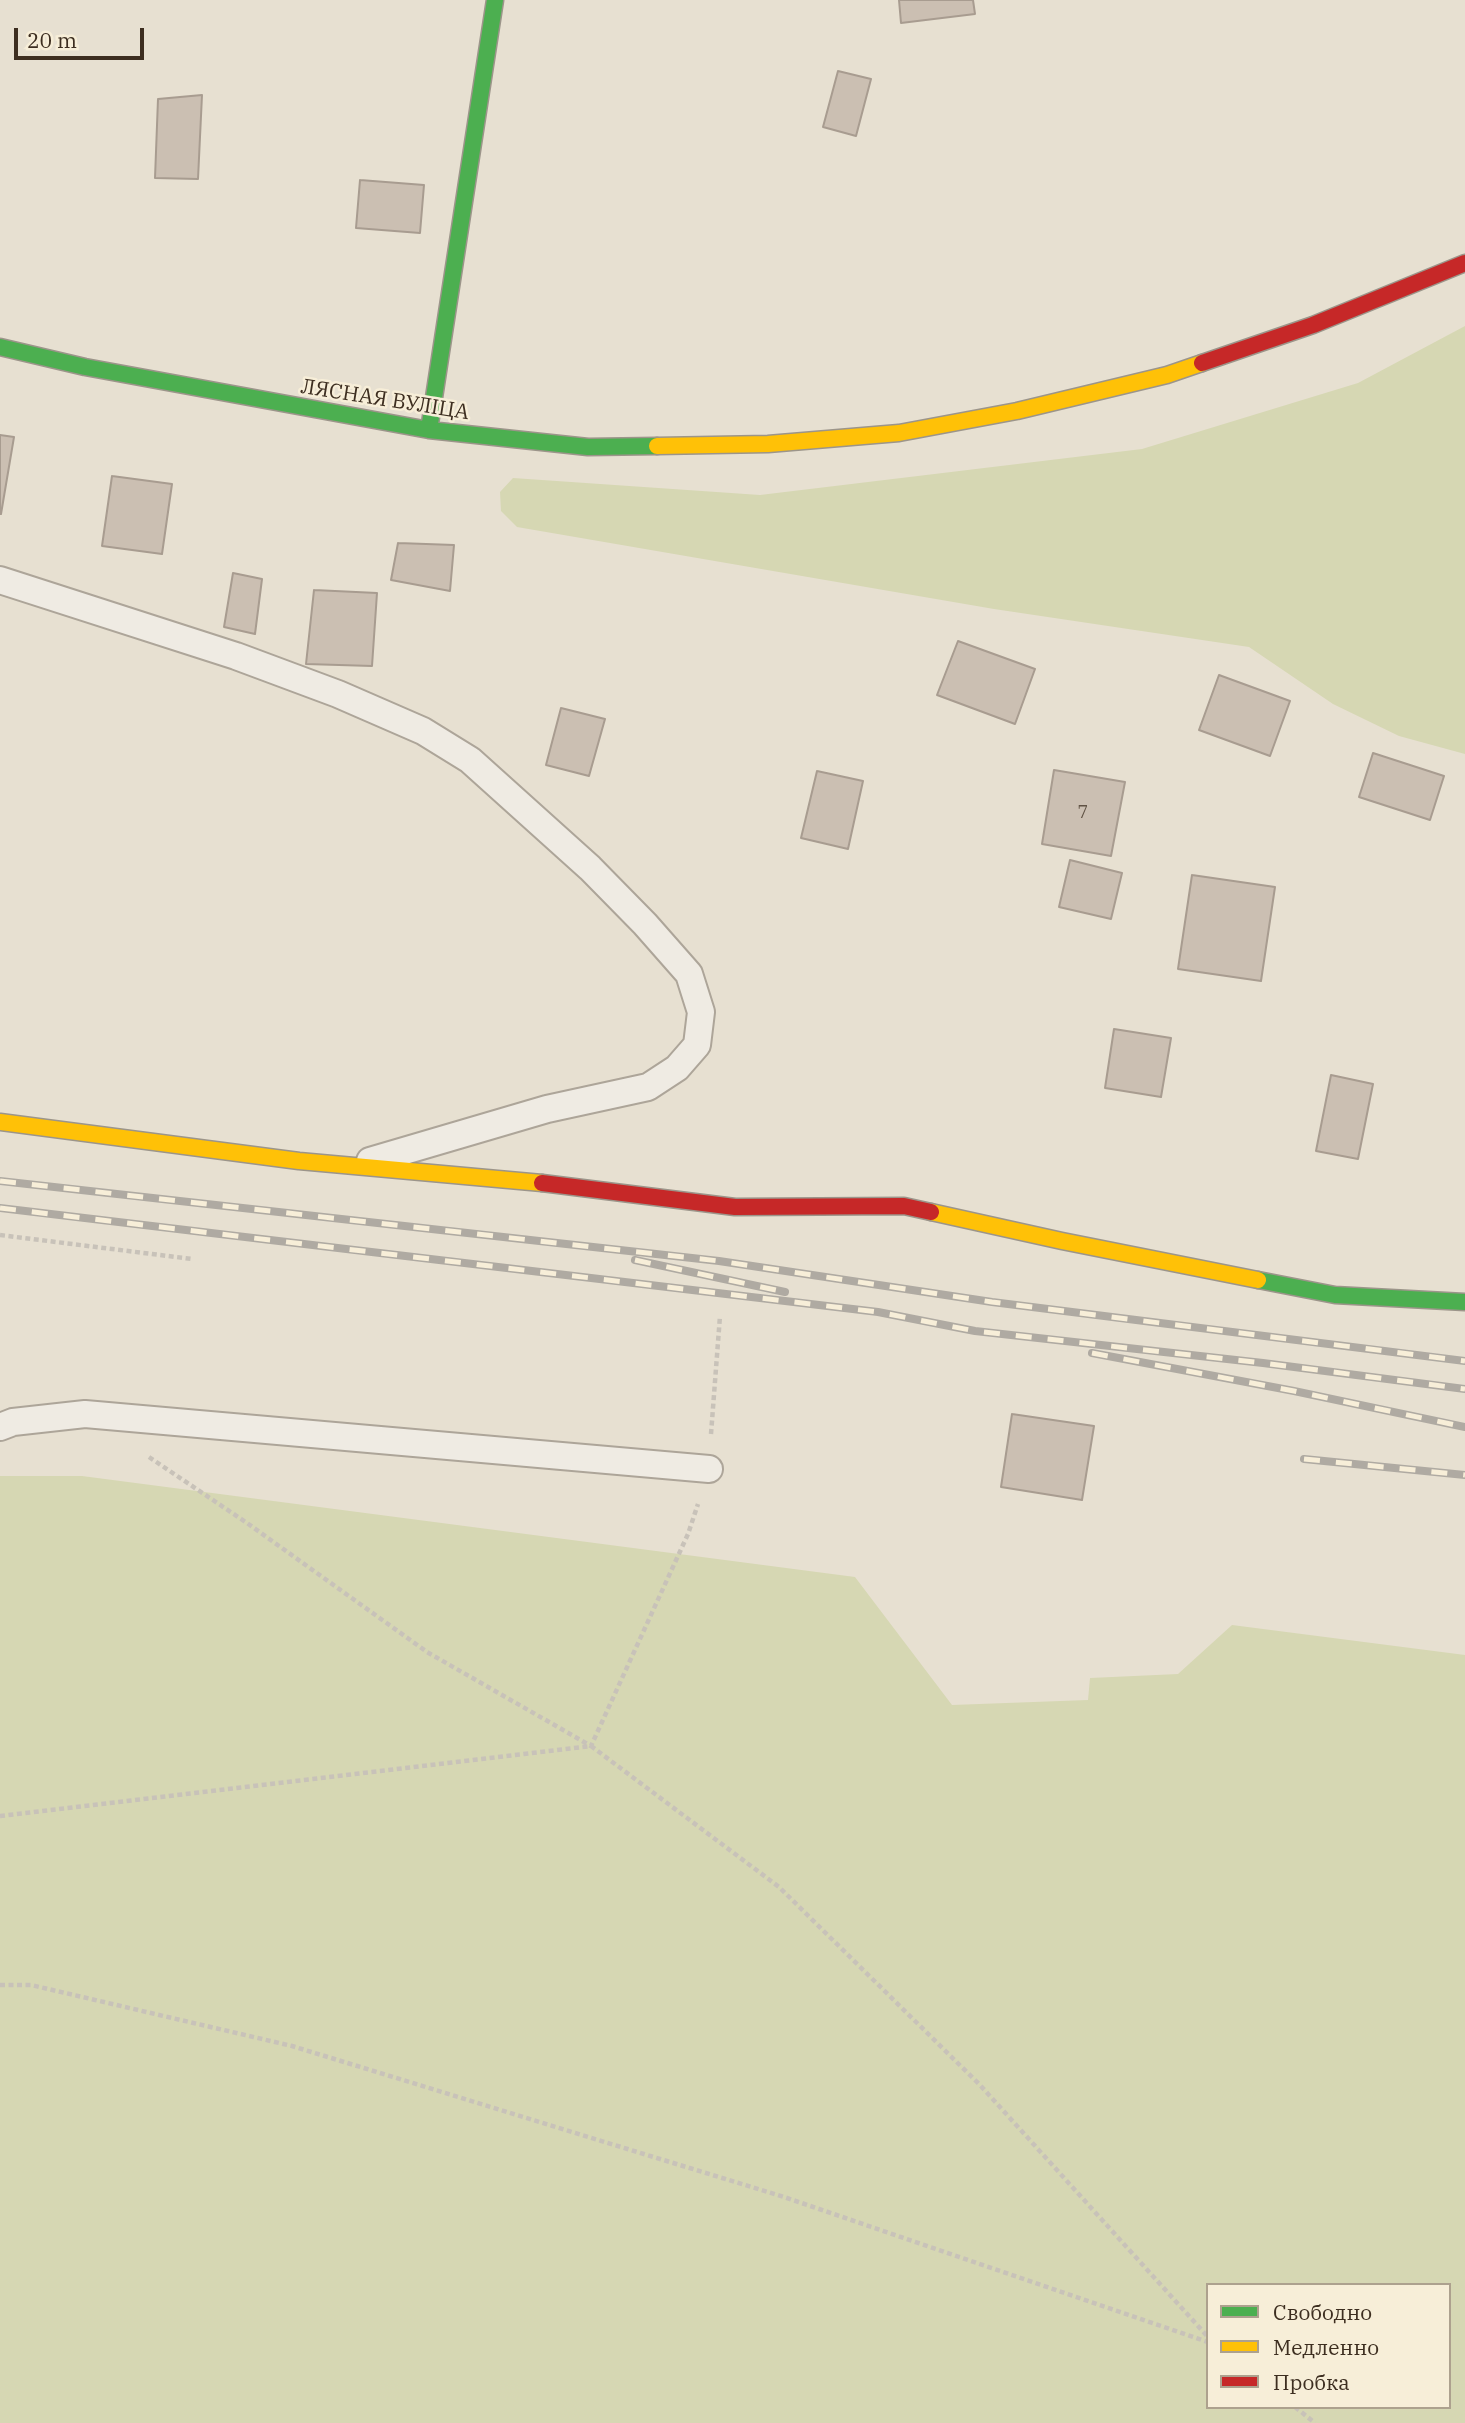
<!DOCTYPE html>
<meta charset="utf-8">
<style>
body{margin:0}
#map{position:relative;width:1465px;height:2423px;overflow:hidden;background:#e7e0d1;font-family:"IBM Plex Serif",serif}
canvas{display:block}
.legend{position:absolute;left:1206px;top:2283px;width:245px;height:126px;box-sizing:border-box;background:#f7eed8;border:2px solid #ada18e;margin:0;padding:9px 12px;list-style:none;font-size:21px;color:#3d2e20}
.legend li{display:flex;align-items:center;gap:14px;height:35px}
.legend b{width:35px;border:2px solid #ada18e}
.scale{position:absolute;left:14px;top:28px;width:130px;height:32px;box-sizing:border-box;border:4px solid #3d2e20;border-top:0;padding-left:9px;font-size:21px;line-height:24px;white-space:nowrap;color:#3d2e20;-webkit-text-stroke:5px #f7eed8;paint-order:stroke}
</style>
<div id="map">
<canvas width="1465" height="2423"></canvas>
<ul class="legend">
<li><b style="height:9px;background:#4caf50"></b>Свободно</li>
<li><b style="height:9px;background:#ffc107"></b>Медленно</li>
<li><b style="height:9px;background:#c62828"></b>Пробка</li>
</ul>
<div class="scale">20 m</div>
</div>
<script>
const context = document.querySelector('canvas').getContext('2d');
context.lineJoin = 'round';
function fillPath(path, color) { context.fillStyle = color; context.fill(path, 'evenodd'); }
const shape = rows => new Path2D(rows.map(r => 'M' + r).join(''));
function stroke(path, color, width, dash) { context.strokeStyle = color; context.lineWidth = width; context.lineCap = dash ? 'butt' : 'round'; context.setLineDash(dash || []); context.stroke(path); }
function label(font, color, halo, rows, align = 'center') {
  context.font = font + ' "IBM Plex Serif",serif'; context.lineWidth = 5; context.setLineDash([]); context.textBaseline = 'middle'; context.strokeStyle = halo; context.fillStyle = color; for (const [text, x, y, turn = 0] of rows) {
    context.save(); context.translate(x, y); context.rotate((+turn || 0) * Math.PI / 180); context.textAlign = isNaN(turn) ? turn : align; if (halo) context.strokeText(text, 0, 0); context.fillText(text, 0, 0); context.restore();
  }
}
const green = shape([
 [1465,326,1465,754,1399,736,1333,704,1249,647,994,609,517,527,501,511,500,492,513,478,760,495,1142,449,1358,383],
 [0,1476,82,1476,855,1577,952,1705,1088,1700,1090,1678,1178,1674,1232,1625,1465,1655,1465,2423,0,2423],
 [1208,2285,1449,2285,1449,2407,1208,2407]
]);
const building = shape([
 [899,0,973,0,975,14,901,23,899,0],
 [838,71,871,79,856,136,823,127,838,71],
 [202,95,198,179,155,178,158,99,202,95],
 [360,180,424,185,420,233,356,228,360,180],
 [0,435,14,437,1,514,0,514,0,435],
 [112,476,172,484,162,554,102,546,112,476],
 [398,543,454,545,450,591,391,580,398,543],
 [233,573,262,579,255,634,224,627,233,573],
 [314,590,377,593,372,666,306,664,314,590],
 [958,641,1035,669,1015,724,937,695,958,641],
 [1219,675,1290,701,1270,756,1199,730,1219,675],
 [561,708,605,719,589,776,546,765,561,708],
 [1373,753,1444,776,1430,820,1359,797,1373,753],
 [1054,770,1125,782,1111,856,1042,844,1054,770],
 [817,771,863,781,848,849,801,838,817,771],
 [1070,860,1122,873,1111,919,1059,907,1070,860],
 [1192,875,1275,887,1261,981,1178,969,1192,875],
 [1114,1029,1171,1038,1161,1097,1105,1088,1114,1029],
 [1331,1075,1373,1084,1358,1159,1316,1151,1331,1075],
 [1012,1414,1094,1426,1082,1500,1001,1487,1012,1414]
]);
const path = shape([
 [0,1235,192,1259],
 [711,1434,720,1316],
 [149,1457,247,1523,427,1652,591,1746,688,1534,698,1504],
 [0,1816,591,1746,779,1887,980,2085,1208,2337],
 [0,1985,31,1985,292,2046,784,2197,1208,2342],
 [1295,2407,1315,2423]
]);
const lane = shape([
 [0,580,236,656,338,694,423,731,470,760,590,868,645,924,689,974,701,1012,697,1045,677,1068,648,1087,547,1109,370,1161],
 [0,1427,13,1422,85,1414,709,1469]
]);
const fast = shape([
 [0,347,85,367,429,430,588,447,657,446],
 [429,430,495,0],
 [1258,1280,1335,1295,1465,1302]
]);
const slow = shape([
 [657,446,768,444,899,433,1017,411,1167,375,1202,363],
 [0,1122,299,1161,542,1183],
 [931,1212,1062,1241,1258,1280]
]);
const jam = shape([
 [1202,363,1313,325,1465,263],
 [542,1183,735,1207,904,1206,931,1212]
]);
const rail = shape([
 [0,1181,719,1261,992,1302,1465,1361],
 [0,1208,878,1312,975,1331,1263,1363,1465,1389],
 [635,1260,785,1292],
 [1092,1353,1294,1391,1465,1427],
 [1304,1459,1465,1475]
]);
const numberNames = [
 ["7",1083,813]
];
const streetNames = [
 ["ЛЯСНАЯ ВУЛІЦА",385,400,9]
];
fillPath(green, '#d6d7b3');
fillPath(building, '#cbbfb2');
stroke(building, '#a89c90', 2);
stroke(lane, '#ada599', 30);
stroke(fast, '#9c958a', 19);
stroke(slow, '#9c958a', 19);
stroke(jam, '#9c958a', 19);
stroke(path, '#c8c2b9', 4.5, [5, 3.5]);
stroke(lane, '#efebe3', 26);
stroke(fast, '#4caf50', 16);
stroke(slow, '#ffc107', 16);
stroke(jam, '#c62828', 16);
stroke(rail, '#afaaa2', 8);
stroke(rail, '#f7eed8', 5, [16]);
label('18px', '#605244', null, numberNames);
label('21px', '#3d2e20', '#f7eed8', streetNames);
</script>
